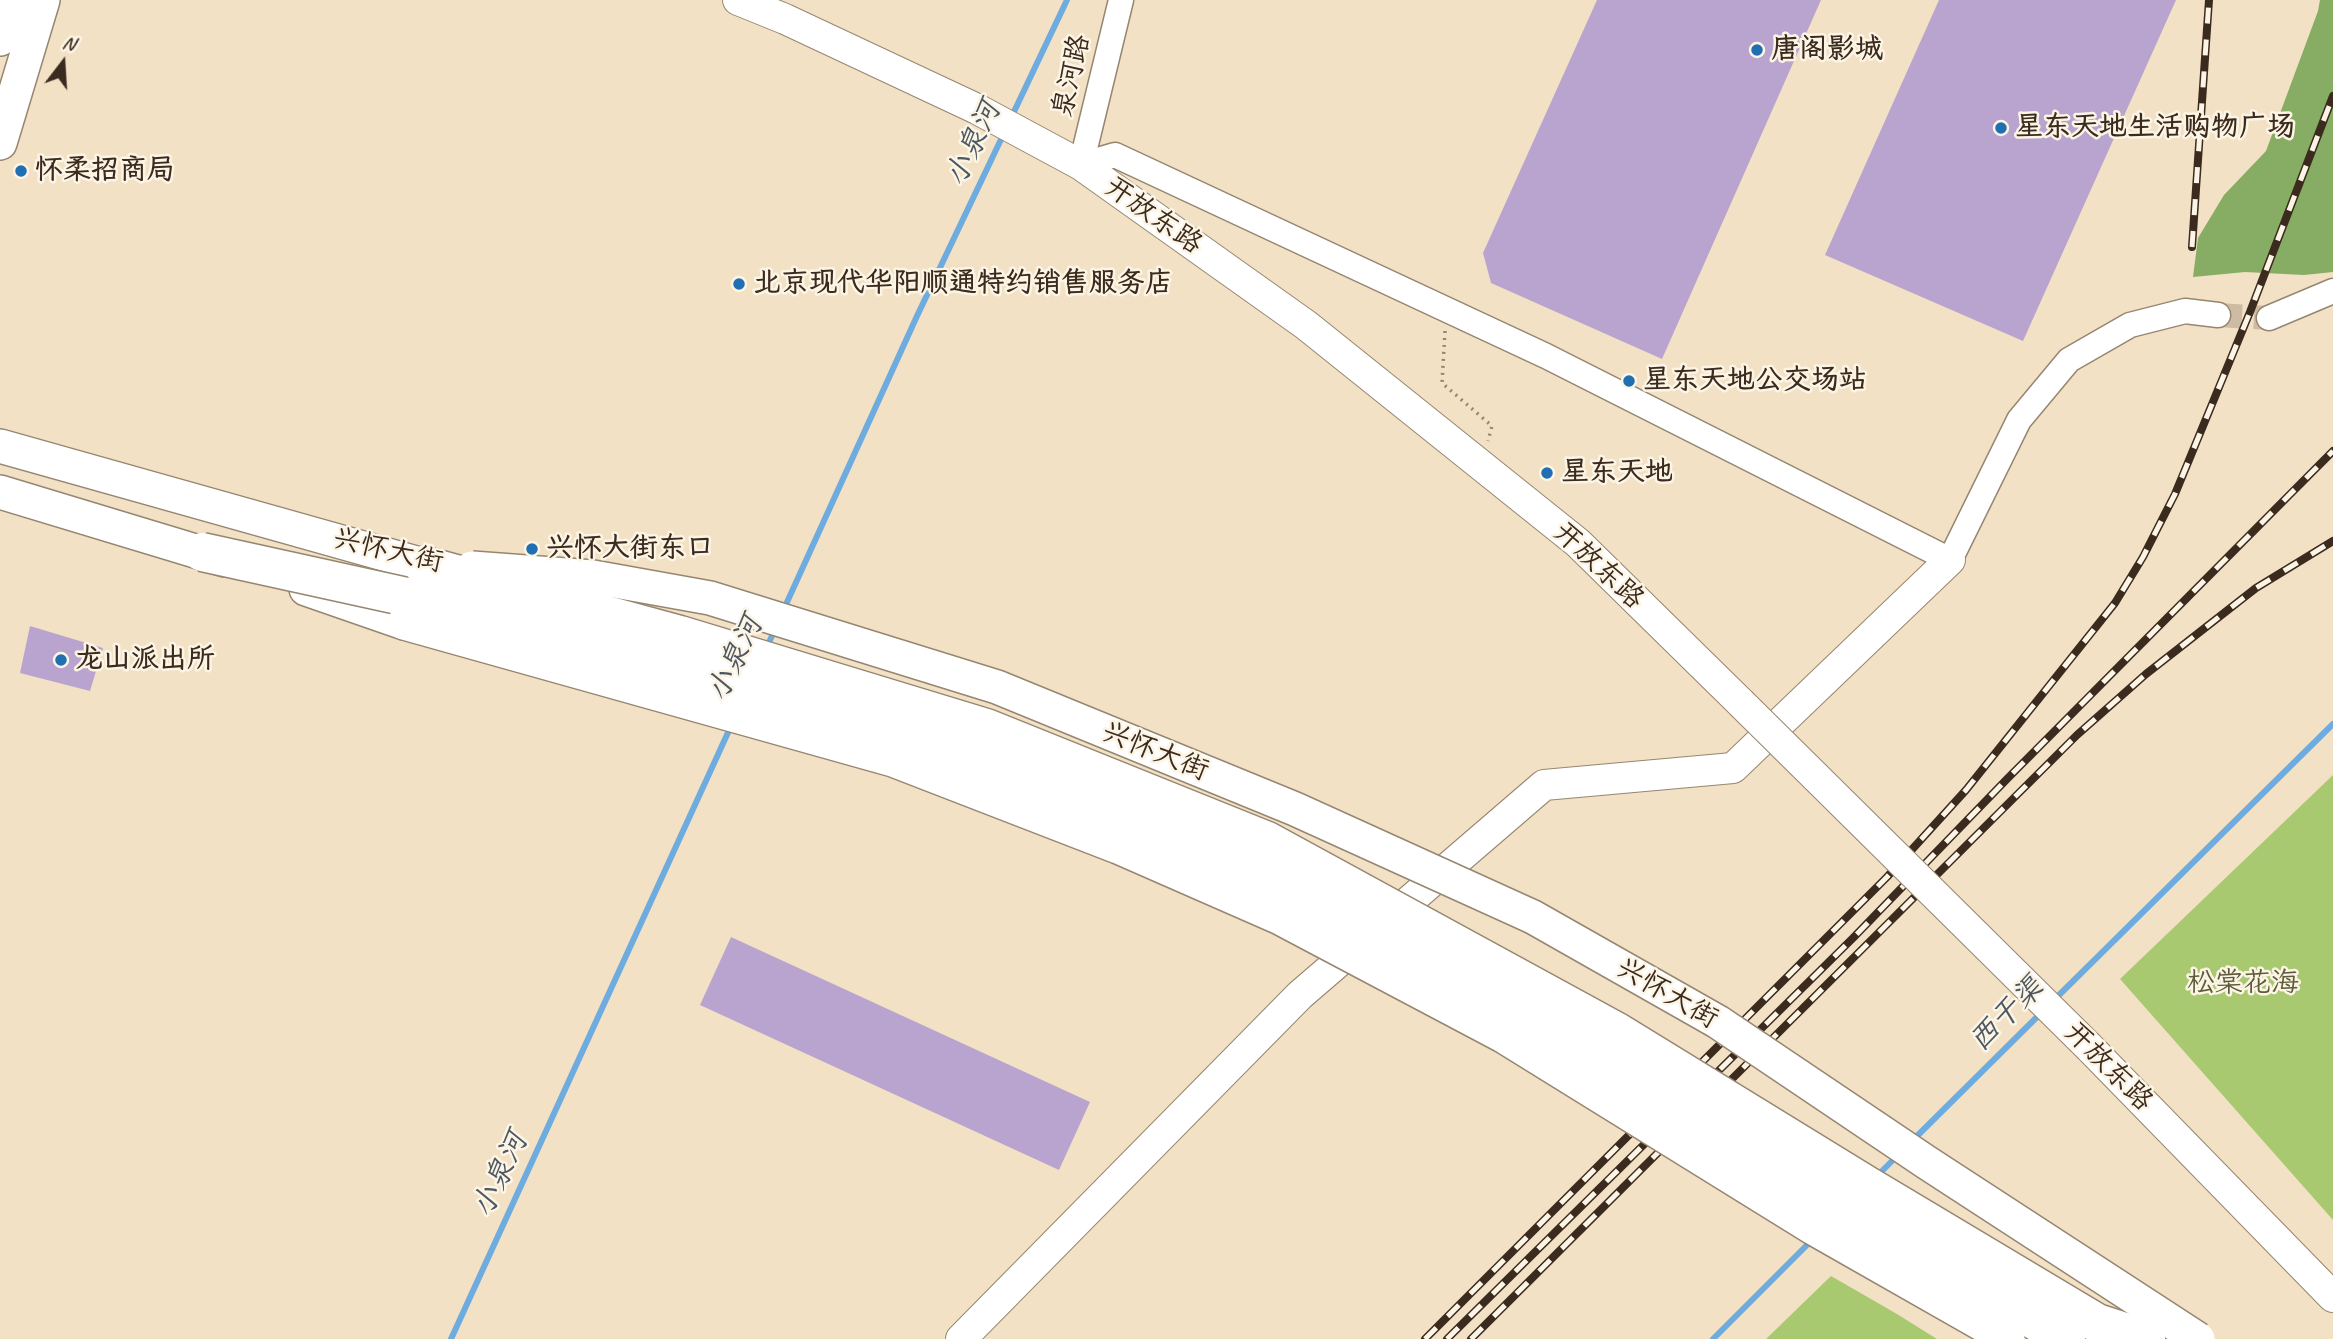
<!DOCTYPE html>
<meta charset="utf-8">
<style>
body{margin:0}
#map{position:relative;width:2333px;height:1339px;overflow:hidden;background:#f2e1c4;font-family:Caveat,sans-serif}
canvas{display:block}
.north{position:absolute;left:28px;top:28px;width:70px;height:70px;-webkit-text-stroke:5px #fcf5e5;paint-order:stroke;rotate:17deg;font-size:19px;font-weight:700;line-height:28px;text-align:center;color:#3b2a1e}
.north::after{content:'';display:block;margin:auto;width:24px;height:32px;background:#3b2a1e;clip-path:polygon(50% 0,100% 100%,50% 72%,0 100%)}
</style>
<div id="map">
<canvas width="2333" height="1339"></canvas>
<div class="north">N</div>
</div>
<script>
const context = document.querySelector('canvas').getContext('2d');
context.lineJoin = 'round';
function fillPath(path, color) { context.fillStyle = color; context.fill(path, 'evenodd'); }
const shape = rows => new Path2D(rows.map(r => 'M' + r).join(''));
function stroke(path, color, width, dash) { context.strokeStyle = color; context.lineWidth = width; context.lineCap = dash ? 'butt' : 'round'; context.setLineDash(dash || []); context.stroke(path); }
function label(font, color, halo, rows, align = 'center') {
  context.font = font + ' Caveat,"LXGW WenKai TC",sans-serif'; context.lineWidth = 5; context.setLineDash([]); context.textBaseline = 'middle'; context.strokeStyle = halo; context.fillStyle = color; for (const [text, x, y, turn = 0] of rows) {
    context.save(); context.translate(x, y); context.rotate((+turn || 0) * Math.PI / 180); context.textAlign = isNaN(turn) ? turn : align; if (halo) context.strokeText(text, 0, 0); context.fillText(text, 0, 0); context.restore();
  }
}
const green = shape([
 [2333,775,2333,1220,2120,979],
 [1831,1276,1897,1314,1937,1339,1766,1339]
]);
const forest = shape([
 [2320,0,2333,0,2333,272,2304,275,2245,272,2193,277,2198,238,2224,195,2266,151,2318,11]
]);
const stream = shape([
 [1011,118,1067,0],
 [783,611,917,316,1005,131],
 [766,649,776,627],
 [2053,1001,2333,724],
 [1912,1141,2043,1011],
 [1877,1176,1899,1154],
 [451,1339,731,726],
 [1713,1339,1812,1240]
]);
const building = shape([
 [1597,0,1821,0,1662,359,1491,283,1483,253],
 [1939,0,2176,0,2023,341,1825,255],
 [30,626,103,648,90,691,20,673],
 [731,937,1090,1102,1059,1170,700,1005]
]);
const minorTunnel = shape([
 [2218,315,2269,318]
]);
const path = shape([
 [1445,331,1442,383,1492,426,1488,441]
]);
const minor = shape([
 [1121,0,1081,165,1115,155,1546,356,1950,560,2019,420,2069,360,2130,325,2185,311,2218,315],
 [2269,318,2333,291]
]);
const tertiary = shape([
 [738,0,785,19,977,109,1081,165,1306,325,1578,543,1741,703],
 [2089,1047,2333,1297],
 [961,1339,1300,995,1544,785,1733,768,1950,560]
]);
const secondary = shape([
 [0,39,11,0],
 [0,143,43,0],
 [0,446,423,565],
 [0,492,225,560],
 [306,589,404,623]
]);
const rail = shape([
 [2192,247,2209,0],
 [1425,1339,1887,877,1966,790,2115,603,2143,557,2175,494,2250,312,2333,96],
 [1447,1339,1853,938,2007,779,2333,451],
 [1471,1339,2077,735,2146,674,2256,588,2333,541]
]);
const tertiaryBridge = shape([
 [1741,703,2089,1047]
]);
const secondaryBridge = shape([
 [472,568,593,577,710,598,997,687,1295,809,1533,917,1718,1022,1926,1162,2198,1339],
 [404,623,893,760,1118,847,1280,918,1503,1036,1813,1228,2008,1339]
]);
const trunkBridge = shape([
 [202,552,457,608,985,762,1266,875,1570,1043,2066,1339],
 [423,565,680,635,986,728,1267,841,1617,1032,1866,1185,2097,1323,2146,1339]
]);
const markers = [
 [1757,50,7,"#1f6fb2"],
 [2001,128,7,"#1f6fb2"],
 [21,171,7,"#1f6fb2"],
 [739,284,7,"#1f6fb2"],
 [1629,381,7,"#1f6fb2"],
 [1547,473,7,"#1f6fb2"],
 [532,549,7,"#1f6fb2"],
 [61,660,7,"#1f6fb2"]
];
const poiNames = [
 ["唐阁影城",1771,50],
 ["星东天地生活购物广场",2015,128],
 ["怀柔招商局",35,171],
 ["北京现代华阳顺通特约销售服务店",753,284],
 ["星东天地公交场站",1643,381],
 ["星东天地",1561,473],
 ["兴怀大街东口",546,549],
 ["龙山派出所",75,660]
];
const streetNames = [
 ["泉河路",1072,76,-77],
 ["开放东路",1153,216,35],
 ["兴怀大街",388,551,13],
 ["开放东路",1598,566,43],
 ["兴怀大街",1155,752,22],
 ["兴怀大街",1667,994,30],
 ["开放东路",2108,1067,45]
];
const parkNames = [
 ["松棠花海",2243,984]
];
const waterNames = [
 ["小泉河",974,144,-65],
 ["小泉河",736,659,-65],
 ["西干渠",2007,1015,-45],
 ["小泉河",501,1175,-65]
];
fillPath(green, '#a9c971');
fillPath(forest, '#86ad63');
stroke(stream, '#6eace0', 6);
fillPath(building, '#b9a4cf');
stroke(minorTunnel, '#cdbca3', 24, [24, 12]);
stroke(minor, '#968671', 27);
stroke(tertiary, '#968671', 32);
stroke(secondary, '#968671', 36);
stroke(path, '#968671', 3.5, [2, 5]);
stroke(minor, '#fff', 24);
stroke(tertiary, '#fff', 30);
stroke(secondary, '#fff', 33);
stroke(rail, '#3b2a1e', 8);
stroke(rail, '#fcf5e5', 5, [16]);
stroke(tertiaryBridge, '#968671', 32, []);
stroke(secondaryBridge, '#968671', 36, []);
stroke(trunkBridge, '#968671', 41, []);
stroke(tertiaryBridge, '#fff', 30);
stroke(secondaryBridge, '#fff', 33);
stroke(trunkBridge, '#fff', 38);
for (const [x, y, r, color] of markers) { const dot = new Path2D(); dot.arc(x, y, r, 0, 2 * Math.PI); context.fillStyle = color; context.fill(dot); stroke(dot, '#fcf5e5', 2.5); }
label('bold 28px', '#3b2a1e', '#fcf5e5', poiNames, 'left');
label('28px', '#3b2a1e', '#fcf5e5', streetNames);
label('28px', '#5c5a37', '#fcf5e5', parkNames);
label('italic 30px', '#4d5862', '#fcf5e5', waterNames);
</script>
